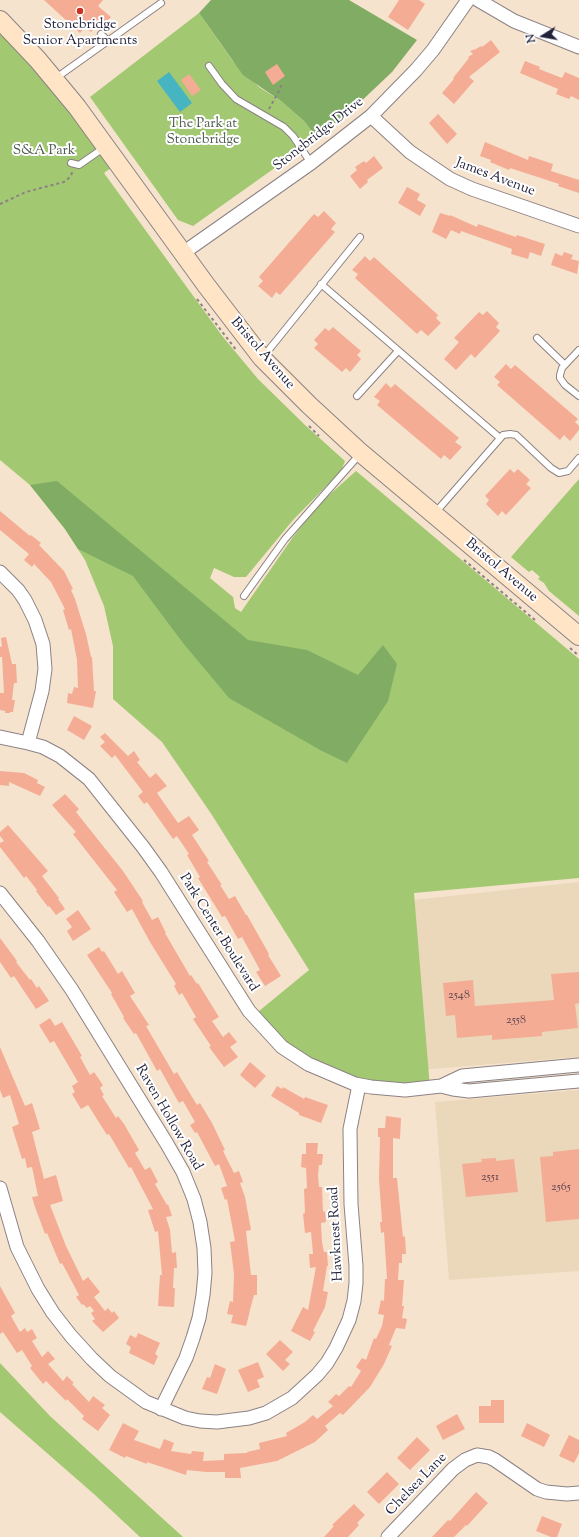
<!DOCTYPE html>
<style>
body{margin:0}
#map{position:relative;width:579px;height:1537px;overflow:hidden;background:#f6e3cd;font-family:"Sorts Mill Goudy",serif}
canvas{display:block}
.north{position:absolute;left:523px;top:16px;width:40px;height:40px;-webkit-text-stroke:3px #fff;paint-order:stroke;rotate:259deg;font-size:11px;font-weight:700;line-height:16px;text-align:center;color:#22223b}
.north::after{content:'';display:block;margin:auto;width:14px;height:18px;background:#22223b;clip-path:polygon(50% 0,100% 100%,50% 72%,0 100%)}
</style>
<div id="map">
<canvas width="579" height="1537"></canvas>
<div class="north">N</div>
</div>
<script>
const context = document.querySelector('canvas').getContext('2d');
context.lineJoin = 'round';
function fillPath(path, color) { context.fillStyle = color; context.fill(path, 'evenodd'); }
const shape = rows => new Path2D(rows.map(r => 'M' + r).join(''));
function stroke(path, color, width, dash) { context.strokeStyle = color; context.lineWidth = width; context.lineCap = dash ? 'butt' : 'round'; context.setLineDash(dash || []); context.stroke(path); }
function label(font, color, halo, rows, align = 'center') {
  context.font = font + ' "Sorts Mill Goudy",serif'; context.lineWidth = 4; context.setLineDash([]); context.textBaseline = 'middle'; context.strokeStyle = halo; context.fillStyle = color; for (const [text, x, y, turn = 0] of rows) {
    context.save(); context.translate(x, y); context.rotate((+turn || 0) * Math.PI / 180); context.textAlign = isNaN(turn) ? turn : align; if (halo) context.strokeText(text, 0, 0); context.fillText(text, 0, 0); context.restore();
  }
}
const built = shape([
 [579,882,579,1057,419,1070,404,901],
 [579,1090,579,1271,449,1280,435,1102]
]);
const green = shape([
 [199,13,232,60,259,87,281,101,304,121,317,138,193,226,178,220,90,97],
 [0,33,27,61,49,86,89,137,111,168,104,173,223,337,258,379,305,425,345,461,341,471,293,520,246,577,234,577,214,568,210,578,233,597,235,608,241,612,293,537,319,504,356,471,579,659,579,878,414,893,430,1088,371,1087,305,1062,253,1016,309,970,212,815,162,742,113,699,113,646,104,606,85,560,65,529,30,485,0,460],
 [579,479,579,616,549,591,544,583,538,579,540,577,532,570,529,572,511,557],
 [0,1363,50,1416,183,1537,140,1537,95,1495,0,1412]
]);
const forest = shape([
 [211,0,349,0,417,40,392,72,353,109,317,138,304,121,281,101,243,75,199,13],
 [57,481,248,640,307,650,358,675,383,645,397,664,388,701,347,763,322,751,229,698,183,643,133,576,78,549,65,529,30,485]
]);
const water = shape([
 [169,72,192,103,180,112,157,81]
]);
const building = shape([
 [44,0,103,0,98,6,111,17,100,29,96,25,91,32,85,27,80,33],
 [399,0,419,0,425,4,408,30,388,17],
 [491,40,500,52,469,77,474,81,454,104,442,93,454,79,453,78,469,58,468,57,473,54,470,51,476,49,481,46,482,47],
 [525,61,540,67,539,69,562,78,565,72,579,78,579,100,571,96,569,99,556,94,558,89,520,73],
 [277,64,285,76,273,85,265,72],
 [189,74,201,90,192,96,181,80],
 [438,114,457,134,447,144,429,123],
 [485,142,528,160,529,156,553,164,551,171,579,180,579,193,558,186,559,184,510,168,509,170,490,162,491,160,480,156],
 [374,156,383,168,367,180,368,182,360,189,350,176,357,170,355,167,364,161,366,163],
 [407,187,420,194,417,200,426,205,420,216,398,203],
 [324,211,336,223,331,229,335,232,280,295,276,292,272,298,258,286,263,281,259,277,314,214,318,217],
 [440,213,450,216,450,215,477,227,478,224,516,237,517,235,545,244,541,256,530,252,528,259,511,254,512,249,461,231,460,234,451,230,446,239,432,232],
 [564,252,573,255,571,259,579,261,577,274,551,265,555,253,562,256],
 [365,256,370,261,374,257,438,315,436,318,441,323,428,336,421,330,417,334,355,278,358,274,352,270],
 [487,311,499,323,496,327,500,331,475,358,471,354,456,370,444,359,459,342,454,338,479,312,483,315],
 [333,327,361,351,357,355,361,359,350,372,346,368,342,372,314,348,318,344,314,340,325,328,329,331],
 [506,364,511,369,515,365,578,419,575,422,579,426,579,430,570,441,564,435,560,440,497,385,500,382,494,377],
 [386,383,391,388,395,384,459,438,455,442,462,447,450,460,444,455,441,459,377,405,380,401,374,397],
 [510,469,514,473,518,469,530,480,526,484,531,488,506,515,502,511,498,516,486,504,489,500,485,496],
 [0,511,30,536,31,535,41,543,39,545,64,571,73,589,71,590,75,599,86,634,91,657,92,657,94,691,96,691,93,708,67,703,68,693,72,694,74,687,78,688,77,660,71,629,69,630,63,610,65,609,51,582,34,564,32,567,24,560,29,554,0,530],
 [6,637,12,664,16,664,17,683,14,683,12,700,15,700,13,712,10,712,10,713,5,713,5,711,0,710,0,693,4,693,2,657,0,657,0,647,2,646,1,638],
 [74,716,92,726,84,740,67,730],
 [105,733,128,756,134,751,140,760,137,762,150,778,156,773,167,786,157,793,178,823,189,816,199,830,192,835,209,861,207,862,222,885,220,885,229,899,235,896,246,915,247,915,269,954,268,955,281,976,265,986,256,972,260,970,242,937,238,939,225,916,222,917,198,878,200,877,187,855,189,854,177,836,173,839,147,802,144,804,138,796,143,792,115,755,112,758,100,746,105,742,100,737],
 [0,771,24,773,38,780,37,783,45,787,40,796,9,782,9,786,0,785],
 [65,794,79,809,76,812,123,871,143,901,142,902,152,920,158,917,166,933,165,933,190,976,191,975,197,984,198,983,219,1017,212,1021,223,1037,229,1032,237,1042,230,1047,238,1057,224,1067,209,1047,211,1046,193,1019,196,1017,182,993,179,995,174,986,176,984,150,942,132,909,127,912,114,892,117,890,73,834,76,832,52,805],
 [8,825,48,871,42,876,59,898,58,899,65,909,56,915,49,906,48,907,36,891,37,890,26,876,24,878,0,847,0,843,4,841,0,836,0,832],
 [78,910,91,929,73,941,67,931,72,927,66,919],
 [0,938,17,961,16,962,30,980,31,979,37,988,39,986,49,1001,36,1009,14,976,11,978,0,962],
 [99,947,102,952,104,951,118,974,122,971,135,993,130,996,149,1025,146,1026,174,1074,177,1072,197,1105,200,1103,212,1123,225,1150,223,1151,234,1173,239,1171,243,1182,240,1183,245,1197,251,1230,246,1231,251,1275,257,1275,257,1295,254,1295,250,1310,249,1310,250,1311,246,1326,231,1323,233,1315,227,1314,230,1301,233,1302,234,1274,230,1242,235,1241,227,1199,225,1200,221,1188,227,1186,219,1164,215,1166,197,1132,195,1133,190,1125,195,1122,183,1101,179,1103,160,1069,157,1071,136,1033,134,1034,123,1018,124,1017,111,994,112,993,87,955],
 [579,972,579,1003,575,1004,578,1028,542,1032,542,1036,492,1040,492,1035,457,1038,455,1015,446,1016,443,983,473,980,475,1006,554,1000,551,974],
 [50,1018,55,1026,62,1022,82,1056,80,1057,90,1075,94,1072,103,1085,100,1088,104,1095,102,1096,116,1118,118,1116,124,1124,139,1150,135,1153,145,1170,150,1167,158,1182,155,1184,167,1205,168,1204,172,1216,166,1217,170,1230,172,1253,176,1252,177,1268,174,1268,173,1288,175,1288,174,1307,158,1306,160,1275,162,1275,158,1231,155,1232,148,1210,153,1209,131,1167,129,1168,109,1134,107,1135,88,1105,81,1109,72,1094,75,1092,72,1086,78,1082,54,1041,50,1043,39,1025],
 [0,1047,25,1106,32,1103,40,1129,32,1132,44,1179,56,1175,63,1201,50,1205,66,1246,83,1281,88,1277,100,1292,94,1297,105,1311,108,1308,112,1313,114,1311,119,1318,103,1332,92,1321,95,1319,91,1313,94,1311,90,1306,87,1308,83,1304,82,1305,76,1297,79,1295,62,1263,60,1264,47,1233,45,1234,35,1207,32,1197,38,1196,32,1167,27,1168,25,1158,22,1159,12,1127,19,1124,10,1095,3,1098,0,1090],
 [250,1062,266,1076,255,1088,240,1075],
 [277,1086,282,1089,283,1087,304,1099,305,1097,328,1105,321,1123,299,1115,299,1113,271,1096],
 [386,1116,401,1118,400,1139,393,1138,393,1178,397,1178,403,1237,405,1236,406,1254,402,1254,402,1263,399,1263,398,1280,404,1280,402,1306,404,1306,402,1318,407,1319,405,1329,396,1328,389,1345,392,1346,384,1364,370,1387,343,1415,340,1413,325,1426,328,1430,315,1442,277,1461,240,1468,241,1478,225,1478,225,1472,206,1472,187,1470,186,1475,147,1462,147,1464,126,1456,125,1458,109,1450,123,1423,139,1431,134,1440,160,1449,164,1439,174,1443,171,1451,191,1454,192,1451,204,1452,203,1461,224,1460,224,1454,247,1453,247,1452,260,1449,259,1443,287,1436,286,1433,305,1422,313,1415,317,1419,333,1406,328,1402,336,1394,339,1396,349,1386,351,1387,361,1371,356,1367,362,1358,366,1360,374,1338,376,1339,382,1326,384,1315,378,1314,381,1300,384,1301,385,1279,387,1279,384,1232,381,1233,380,1222,382,1222,379,1179,380,1137,378,1137,378,1128,385,1128],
 [306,1143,318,1143,317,1154,323,1154,322,1165,319,1165,318,1175,319,1187,322,1187,323,1212,325,1211,326,1222,321,1223,322,1242,324,1252,327,1252,328,1266,327,1266,323,1291,328,1292,325,1307,313,1331,315,1332,310,1341,291,1331,303,1307,308,1310,316,1267,310,1268,309,1254,313,1254,311,1232,305,1233,303,1214,305,1213,304,1189,307,1188,306,1168,301,1167,302,1154,306,1154],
 [579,1149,579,1219,546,1222,540,1157,553,1156,553,1152],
 [496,1158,496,1161,514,1159,518,1192,466,1197,462,1164,482,1162,481,1159],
 [0,1286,15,1313,11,1316,20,1332,25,1328,27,1332,32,1329,37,1338,32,1341,42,1357,48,1351,55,1359,48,1364,63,1381,67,1376,74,1383,72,1384,89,1402,93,1396,105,1405,102,1408,110,1415,98,1431,82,1419,84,1416,67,1399,66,1401,46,1381,43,1384,30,1368,32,1366,22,1350,17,1353,3,1332,0,1334],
 [138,1333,160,1343,155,1354,158,1356,154,1365,129,1353,131,1347,126,1344,130,1335,136,1338],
 [280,1340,293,1352,285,1360,290,1364,283,1371,266,1354],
 [258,1362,264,1377,257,1380,260,1387,248,1392,238,1370],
 [215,1364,226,1369,217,1394,202,1389,207,1377,210,1378],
 [491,1400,504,1400,504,1423,479,1423,479,1406,491,1406],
 [457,1414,465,1429,443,1440,436,1426],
 [527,1423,550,1435,544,1447,521,1436],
 [569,1435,579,1440,579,1453,574,1463,559,1456],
 [417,1437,430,1450,410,1470,397,1458],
 [387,1472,399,1484,379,1504,367,1492],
 [476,1492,488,1503,467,1526,466,1525,454,1537,432,1537,448,1520,450,1521],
 [354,1504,365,1515,357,1523,359,1525,348,1537,324,1537,334,1526,332,1525],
 [542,1516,562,1524,557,1537,551,1537,536,1531]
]);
const path = shape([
 [269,109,280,89,282,83],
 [227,130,239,120],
 [0,204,26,192,64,182,70,177,73,171],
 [197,299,237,351],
 [309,426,319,436],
 [464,560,535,620],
 [570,648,579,656]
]);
const lane = shape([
 [101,34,108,41],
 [209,66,222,84,236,99,284,127,293,136,311,163],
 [56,78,161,3],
 [71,163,79,165,105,147],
 [321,284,500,438],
 [537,338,565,365],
 [579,350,562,368,560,375,560,378,565,385,579,396],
 [263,357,360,237],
 [357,396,398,351],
 [435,513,503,435,510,434,516,435,551,468,559,473,568,471,579,458],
 [244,596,285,539,360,454]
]);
const street = shape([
 [478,0,514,21,579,47],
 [371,116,410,152,450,179,472,189,579,226],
 [183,253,311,163,371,116,416,70,433,50,468,0],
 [0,572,18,590,25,600,35,620,43,644,45,669,42,691,28,743],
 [0,737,28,743,43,747,60,756,89,779,143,847,161,872,249,1011,282,1047,308,1064,355,1084,371,1087,405,1090,441,1086,462,1076,579,1065],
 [0,893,38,941,72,990,167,1144,183,1172,194,1199,200,1222,204,1248,205,1273,203,1295,199,1318,193,1338,186,1358,161,1409],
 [441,1086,453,1089,469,1091,579,1081],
 [0,1188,17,1247,38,1289,53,1313,71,1336,92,1359,110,1376,146,1402,185,1418,200,1421,217,1422,249,1418,266,1413,292,1398,317,1375,327,1363,336,1348,349,1320,354,1301,356,1283,356,1266,351,1204,350,1129,359,1085],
 [388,1537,453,1469,465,1460,477,1455,489,1457,495,1460,537,1489,546,1492,567,1494,579,1493]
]);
const secondary = shape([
 [0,20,38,60,77,107,206,285,262,358,309,405,361,453,579,636]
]);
const markers = [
 [80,11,4,"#c8321e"]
];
const numberNames = [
 ["2548",459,996],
 ["2558",516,1021],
 ["2551",490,1178],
 ["2565",561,1188]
];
const poiNames = [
 ["Stonebridge",80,26],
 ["Senior Apartments",80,42]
];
const parkNames = [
 ["The Park at",203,125],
 ["Stonebridge",203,141],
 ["S&A Park",44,152]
];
const streetNames = [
 ["Stonebridge Drive",319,135,-38],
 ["James Avenue",495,178,21],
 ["Bristol Avenue",262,354,49],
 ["Bristol Avenue",501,571,40],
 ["Park Center Boulevard",218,933,58],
 ["Raven Hollow Road",168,1118,60],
 ["Hawknest Road",337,1234,-93],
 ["Chelsea Lane",417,1485,-46]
];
fillPath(built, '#ebd8ba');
fillPath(green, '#a2c872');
fillPath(forest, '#81ac64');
fillPath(water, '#46b4c1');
fillPath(building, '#f5ac94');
stroke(lane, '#8c8284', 8);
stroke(street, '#8c8284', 15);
stroke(secondary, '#8c8284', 20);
stroke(path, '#8c8284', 2, [3, 3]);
stroke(lane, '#fff', 6);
stroke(street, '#fff', 13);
stroke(secondary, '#ffe4c6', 18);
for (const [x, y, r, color] of markers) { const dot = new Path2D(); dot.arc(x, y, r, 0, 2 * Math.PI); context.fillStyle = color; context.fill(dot); stroke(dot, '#fff', 1.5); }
label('12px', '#574451', null, numberNames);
label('14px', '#22223b', '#fff', poiNames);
label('14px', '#4f5c4e', '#fff', parkNames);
label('14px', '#22223b', '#fff', streetNames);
</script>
